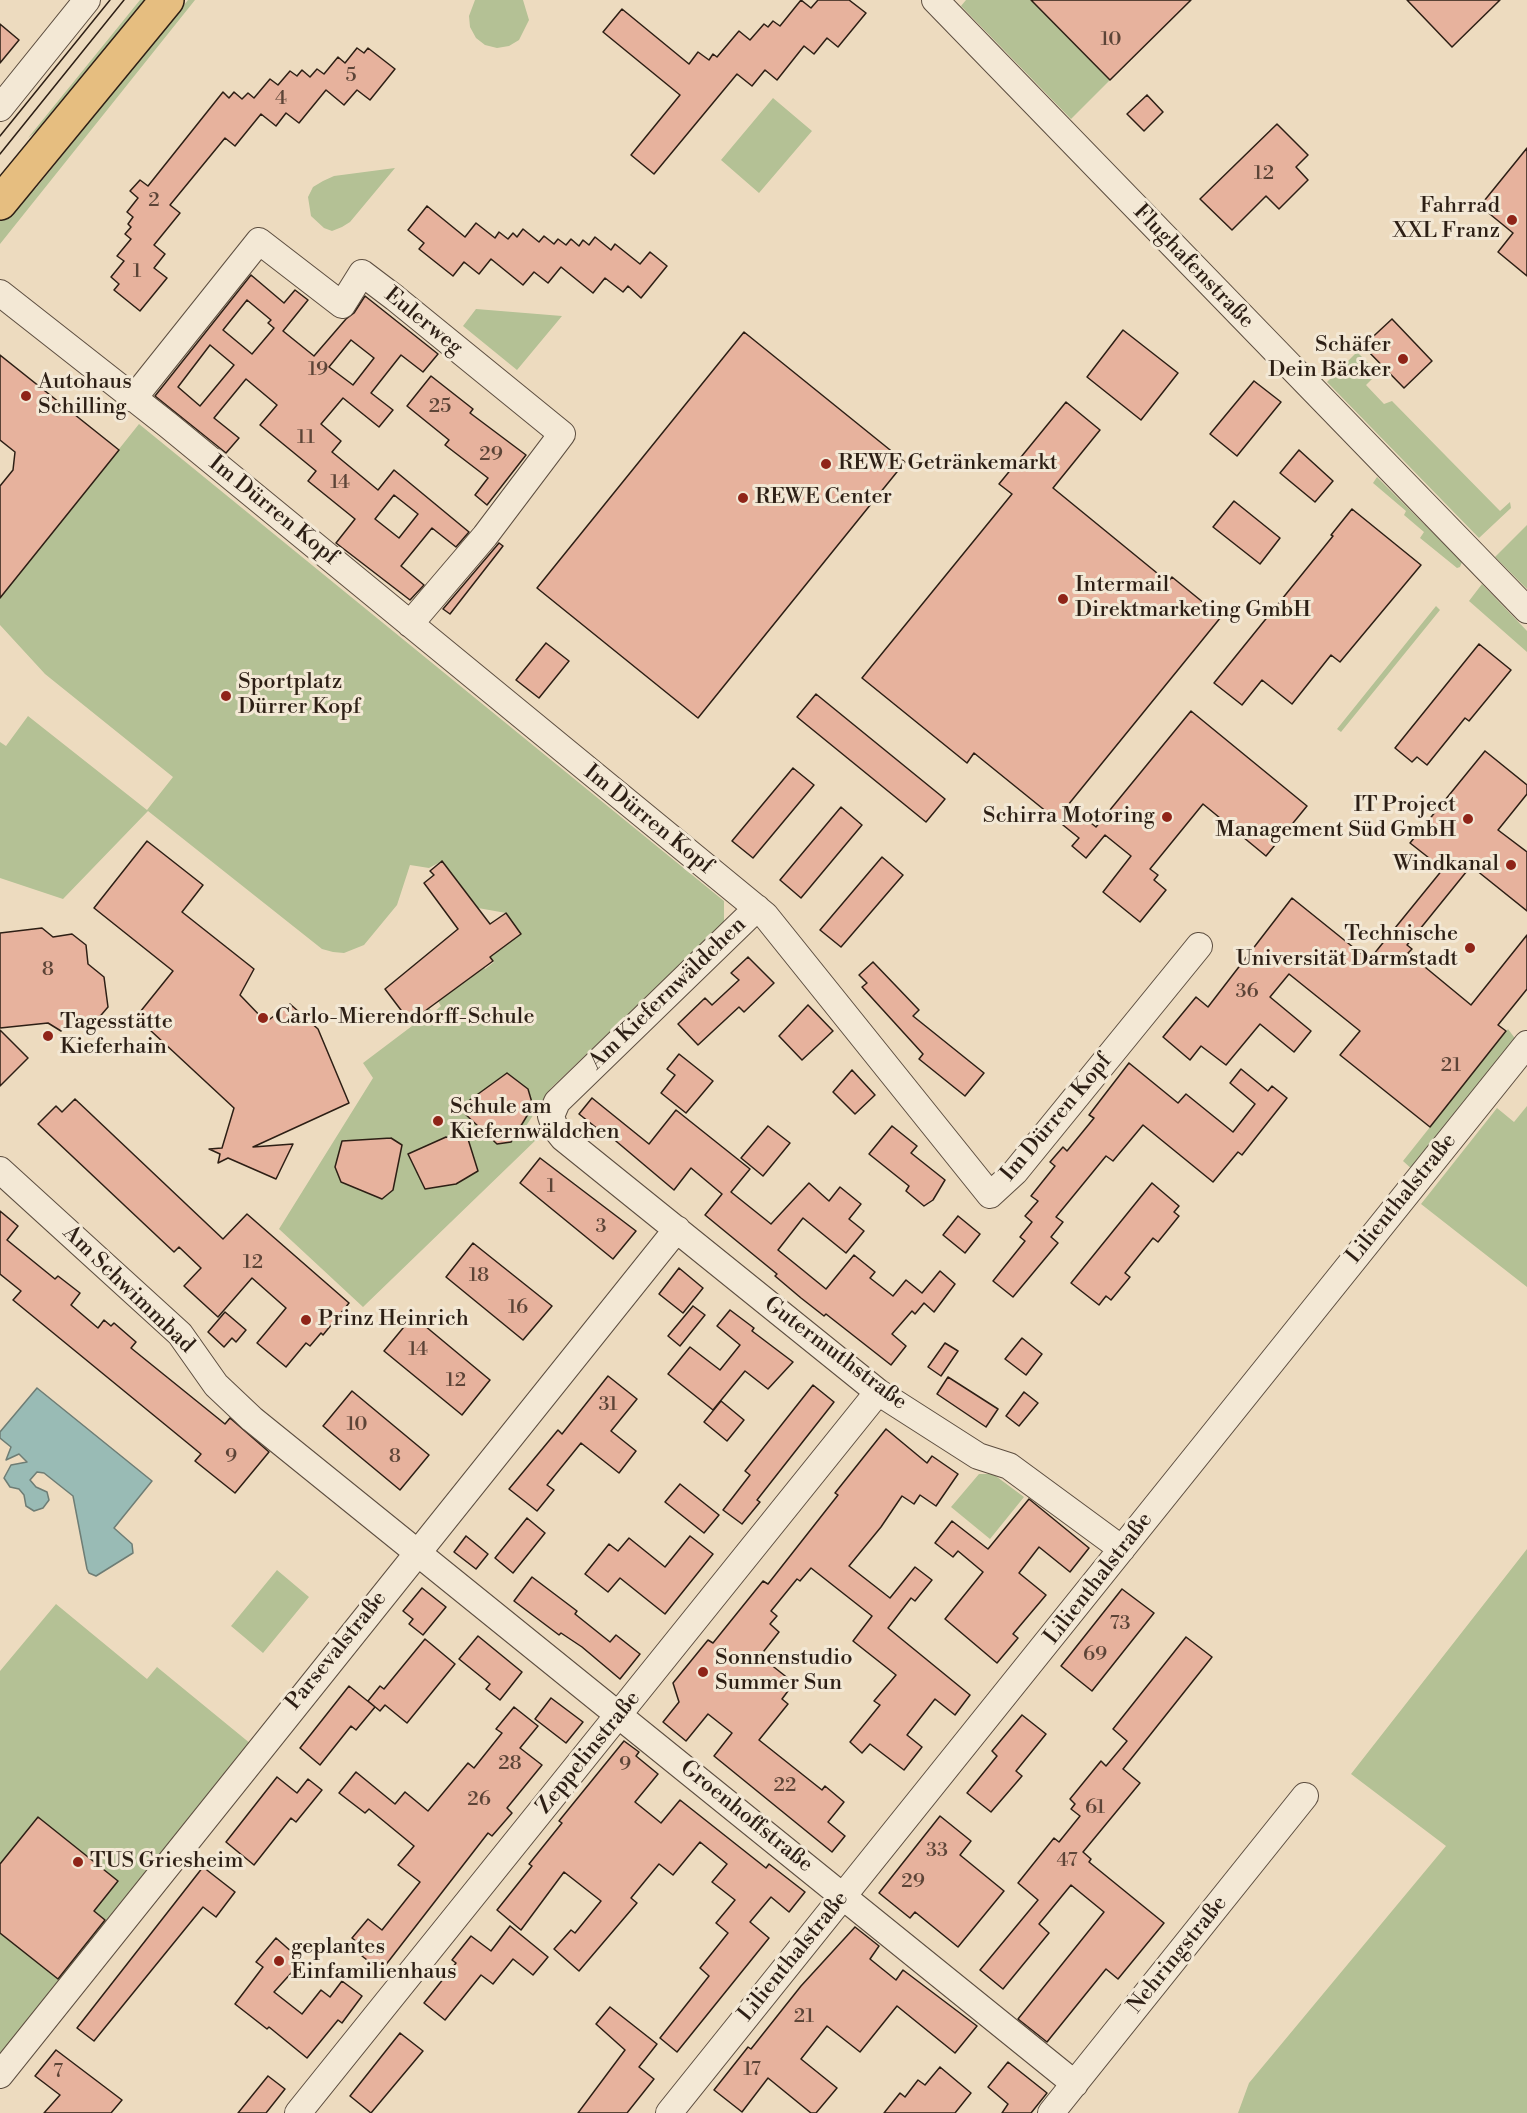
<!DOCTYPE html>
<meta charset="utf-8">
<style>
body{margin:0}
canvas{display:block;background:#eddbbf}
</style>
<canvas width="1527" height="2113"></canvas>
<script>
const context = document.querySelector('canvas').getContext('2d');
context.lineJoin = 'round';
function fillPath(path, color) { context.fillStyle = color; context.fill(path, 'evenodd'); }
const shape = rows => new Path2D(rows.map(r => 'M' + r).join(''));
function stroke(path, color, width, dash) { context.strokeStyle = color; context.lineWidth = width; context.lineCap = dash ? 'butt' : 'round'; context.setLineDash(dash || []); context.stroke(path); }
function label(font, color, halo, rows, align = 'center') {
  context.font = font + ' "Libre Bodoni",serif'; context.lineWidth = 6; context.setLineDash([]); context.textBaseline = 'middle'; context.strokeStyle = halo; context.fillStyle = color; for (const [text, x, y, turn = 0] of rows) {
    context.save(); context.translate(x, y); context.rotate((+turn || 0) * Math.PI / 180); context.textAlign = isNaN(turn) ? turn : align; if (halo) context.strokeText(text, 0, 0); context.fillText(text, 0, 0); context.restore();
  }
}
const green = shape([
 [140,0,149,0,50,120,28,138],
 [188,0,195,0,0,244,0,220,36,188],
 [475,0,523,0,529,20,519,40,509,46,497,48,485,45,476,38,470,27,469,16],
 [966,0,1031,0,1110,80,1071,119,961,6],
 [773,98,812,131,759,193,721,160],
 [395,168,350,222,342,227,332,231,324,228,311,216,308,197,313,187,323,181,334,176],
 [476,309,562,316,517,370,463,326],
 [1357,352,1378,373,1366,385,1384,404,1392,401,1500,511,1510,502,1511,508,1479,538,1327,382],
 [139,424,724,901,724,923,551,1088,526,1126,539,1137,363,1307,279,1229,373,1078,363,1063,412,1026,410,1022,429,1008,433,1013,441,1006,438,1001,481,963,485,969,494,962,490,957,521,934,506,913,478,908,442,861,429,868,410,865,397,905,364,945,344,953,333,952,322,949,148,811,63,899,0,878,0,742,6,746,28,716,147,810,173,777,45,674,0,625,0,598],
 [1377,477,1462,562,1460,567,1457,568,1420,538,1424,532,1404,515,1406,511,1373,483],
 [1527,525,1527,589,1495,557],
 [1482,584,1527,631,1527,652,1469,601],
 [1436,606,1440,610,1341,732,1337,729],
 [1508,1029,1517,1041,1414,1171,1403,1161],
 [1527,1106,1527,1287,1421,1204,1497,1108,1514,1122],
 [979,1474,993,1474,1024,1497,990,1539,951,1507],
 [1527,1549,1527,2113,1238,2113,1249,2083,1446,1846,1351,1774],
 [277,1570,309,1597,263,1653,231,1626],
 [56,1604,147,1679,157,1667,251,1744,0,2056,0,1671]
]);
const water = shape([
 [37,1388,152,1481,114,1528,132,1544,133,1553,96,1576,89,1573,87,1569,73,1496,44,1473,37,1472,30,1480,36,1487,47,1492,49,1500,43,1508,34,1511,26,1506,24,1495,19,1489,10,1487,4,1478,11,1465,27,1462,19,1454,6,1460,11,1447,0,1438,0,1432,37,1388]
]);
const building = shape([
 [801,0,811,8,818,0,849,0,866,13,838,47,827,38,814,54,804,46,777,80,765,70,752,86,737,74,654,174,631,155,680,95,603,32,622,9,689,64,698,52,709,60,713,54,717,57,739,31,750,40,764,24,768,27,773,21,780,26,801,0],
 [1031,0,1191,0,1110,80,1031,0],
 [1407,0,1500,0,1452,47,1407,0],
 [0,24,19,40,0,63,0,24],
 [357,48,364,53,368,48,395,69,370,100,357,90,344,105,326,90,299,123,286,113,276,126,261,114,235,146,225,138,170,205,180,213,154,245,165,254,154,268,167,278,140,311,114,290,119,284,111,277,124,261,117,256,131,239,125,234,131,227,128,224,133,217,127,212,138,198,130,191,140,180,148,186,223,92,229,98,234,92,242,99,248,93,254,98,270,79,278,85,290,71,297,76,302,70,310,77,317,69,324,74,338,57,345,63,357,48],
 [1147,95,1163,112,1144,131,1127,114,1147,95],
 [1277,124,1308,155,1296,167,1308,180,1279,209,1266,196,1232,230,1200,199,1277,124],
 [1527,148,1527,276,1498,252,1513,233,1480,206,1527,148],
 [427,206,465,237,476,223,495,238,499,232,508,239,513,233,517,237,523,229,539,242,544,236,554,244,558,239,566,245,571,239,579,246,583,240,589,245,595,237,611,250,615,244,640,264,650,252,667,266,641,298,628,286,623,292,605,278,593,293,561,267,548,283,534,272,523,285,491,259,479,274,464,262,453,276,419,249,424,243,408,230,427,206],
 [251,275,284,303,295,290,308,300,283,331,314,356,346,319,354,313,365,296,438,354,423,372,401,355,371,393,393,410,379,427,343,398,321,424,341,441,332,452,378,490,394,470,469,532,456,547,432,528,401,566,424,585,410,600,336,543,355,519,308,481,316,471,260,425,277,405,246,379,214,418,239,438,226,453,155,396,251,275],
 [247,300,271,320,268,323,274,328,252,354,223,330,247,300],
 [351,340,374,358,353,385,329,367,351,340],
 [210,345,234,365,200,406,178,387,210,345],
 [394,495,418,514,399,538,375,519,394,495],
 [1392,319,1432,361,1404,388,1363,346,1392,319],
 [1123,330,1178,373,1141,420,1087,377,1123,330],
 [744,332,905,462,698,718,537,588,744,332],
 [0,355,119,450,0,598,0,486,13,470,15,452,0,440,0,355],
 [431,376,473,409,470,413,526,455,487,505,475,495,488,478,445,445,449,440,407,406,431,376],
 [1254,381,1281,402,1237,456,1210,434,1254,381],
 [1066,402,1100,430,1053,488,1168,582,1172,577,1221,617,1068,805,1096,827,1191,711,1307,806,1266,856,1203,804,1150,869,1158,875,1154,880,1166,890,1140,922,1103,892,1131,856,1105,835,1086,858,1072,846,1079,838,974,753,967,763,862,678,1012,494,999,484,1066,402],
 [1299,450,1333,481,1315,502,1280,473,1299,450],
 [1234,501,1280,538,1260,564,1213,527,1234,501],
 [1352,509,1421,565,1340,662,1331,655,1292,704,1262,680,1242,705,1214,683,1333,536,1331,535,1352,509],
 [499,543,503,546,450,614,443,609,499,543],
 [546,643,569,661,539,698,516,680,546,643],
 [1479,644,1511,670,1469,721,1465,718,1427,765,1417,757,1412,762,1395,748,1479,644],
 [816,694,945,799,926,822,797,717,816,694],
 [1485,751,1527,785,1527,794,1498,830,1527,852,1527,911,1471,866,1407,945,1412,949,1408,953,1471,1005,1527,935,1527,989,1498,1025,1506,1031,1430,1127,1340,1055,1360,1031,1289,974,1270,997,1311,1031,1294,1052,1260,1024,1226,1065,1201,1046,1190,1060,1163,1037,1196,997,1208,1007,1292,898,1369,960,1443,869,1410,843,1485,751],
 [793,768,814,785,753,858,732,841,793,768],
 [841,807,862,825,801,898,780,880,841,807],
 [147,841,203,885,182,912,254,969,240,995,266,1022,290,1004,318,1029,349,1103,253,1147,293,1144,276,1179,228,1158,218,1163,220,1154,209,1149,222,1148,234,1108,136,1017,173,971,94,908,147,841],
 [882,857,903,875,841,947,820,930,882,857],
 [442,861,490,924,506,913,521,934,490,957,493,961,410,1022,385,989,458,929,424,883,434,875,430,871,442,861],
 [42,928,53,937,72,934,86,945,88,964,104,977,108,1007,90,1028,74,1014,61,1031,48,1023,0,1028,0,933,42,928],
 [748,957,774,983,744,1012,739,1007,698,1045,678,1024,705,998,712,1005,739,980,731,973,748,957],
 [873,962,919,1010,913,1016,984,1073,965,1096,919,1059,923,1054,862,987,867,983,859,975,873,962],
 [808,1005,833,1031,802,1060,779,1036,808,1005],
 [0,1030,28,1058,0,1086,0,1030],
 [679,1054,713,1081,686,1113,661,1093,675,1075,667,1069,679,1054],
 [1129,1063,1178,1103,1186,1094,1233,1132,1255,1104,1230,1083,1241,1069,1268,1091,1272,1086,1287,1098,1242,1155,1238,1152,1213,1182,1143,1125,1113,1161,1106,1156,1056,1217,1063,1222,1051,1237,1058,1243,1013,1297,993,1281,1025,1241,1020,1237,1032,1222,1025,1216,1038,1201,1031,1196,1055,1166,1050,1162,1056,1155,1063,1147,1067,1151,1094,1118,1089,1115,1129,1063],
 [852,1070,875,1095,855,1114,833,1092,852,1070],
 [507,1073,528,1089,533,1106,511,1142,497,1144,463,1112,467,1102,507,1073],
 [592,1098,649,1144,676,1110,750,1169,731,1192,771,1224,809,1183,829,1201,840,1187,861,1204,849,1219,864,1231,846,1253,803,1218,778,1250,826,1289,854,1255,875,1272,870,1278,893,1296,906,1280,922,1293,940,1271,955,1284,934,1312,924,1303,915,1314,912,1311,892,1334,906,1346,891,1365,826,1314,824,1316,801,1298,775,1276,777,1274,705,1215,722,1194,691,1168,674,1190,604,1131,603,1133,579,1114,592,1098],
 [75,1099,223,1239,247,1214,349,1303,323,1335,321,1333,310,1346,306,1343,286,1367,257,1343,286,1308,252,1278,218,1317,184,1286,201,1268,179,1247,174,1252,38,1124,56,1106,62,1112,75,1099],
 [768,1126,790,1143,763,1176,741,1158,768,1126],
 [892,1126,917,1146,911,1153,945,1180,933,1200,924,1206,906,1191,909,1186,869,1154,892,1126],
 [446,1137,468,1139,478,1171,456,1184,425,1189,408,1154,446,1137],
 [391,1138,402,1145,393,1190,382,1199,341,1182,335,1167,342,1141,391,1138],
 [540,1158,636,1231,613,1259,520,1183,540,1158],
 [1152,1183,1179,1206,1174,1212,1179,1216,1158,1242,1153,1238,1125,1273,1130,1277,1111,1300,1106,1296,1099,1305,1071,1283,1152,1183],
 [0,1211,18,1226,7,1240,55,1279,58,1276,80,1293,71,1305,98,1328,104,1320,111,1326,114,1323,136,1342,131,1348,225,1424,230,1418,269,1452,235,1493,195,1461,201,1454,13,1300,21,1291,0,1274,0,1211],
 [958,1216,980,1234,965,1253,943,1235,958,1216],
 [473,1243,552,1306,523,1340,446,1277,473,1243],
 [679,1268,703,1288,683,1313,659,1294,679,1268],
 [693,1306,705,1315,680,1346,668,1336,693,1306],
 [730,1310,754,1328,752,1331,793,1362,768,1389,745,1371,713,1410,668,1374,690,1347,720,1370,740,1345,717,1326,730,1310],
 [225,1312,246,1330,236,1342,232,1338,224,1347,208,1332,225,1312],
 [413,1316,490,1380,462,1415,384,1351,413,1316],
 [1022,1338,1042,1354,1026,1375,1005,1359,1022,1338],
 [945,1343,958,1351,941,1376,928,1367,945,1343],
 [608,1376,637,1399,611,1431,636,1451,619,1473,581,1443,547,1485,554,1490,537,1511,509,1489,558,1430,562,1434,608,1376],
 [948,1377,998,1409,986,1427,937,1394,948,1377],
 [813,1385,834,1402,757,1500,760,1502,742,1524,723,1510,750,1475,745,1471,813,1385],
 [352,1391,429,1455,400,1490,323,1426,352,1391],
 [1024,1392,1038,1403,1019,1426,1006,1416,1024,1392],
 [721,1401,744,1420,727,1441,704,1422,721,1401],
 [886,1429,927,1463,932,1456,958,1474,936,1506,920,1495,914,1504,902,1496,881,1527,849,1566,890,1598,915,1567,932,1580,915,1601,911,1598,888,1628,970,1695,955,1715,935,1699,907,1735,922,1747,904,1770,870,1744,862,1753,850,1742,880,1705,874,1701,896,1675,853,1641,872,1616,811,1568,800,1581,797,1579,771,1611,777,1616,770,1624,779,1632,760,1656,794,1683,782,1699,788,1704,759,1740,822,1790,825,1786,844,1802,828,1822,845,1836,832,1852,714,1756,732,1733,708,1714,686,1741,663,1722,679,1702,673,1683,708,1640,713,1643,763,1581,768,1584,838,1495,835,1493,886,1429],
 [680,1484,719,1515,704,1533,665,1502,680,1484],
 [1029,1499,1089,1548,1070,1572,1039,1547,1019,1573,1046,1595,1013,1634,1018,1638,997,1663,945,1619,983,1572,958,1551,953,1557,935,1543,952,1521,988,1549,1029,1499],
 [527,1518,545,1533,513,1573,495,1558,527,1518],
 [466,1536,488,1554,476,1569,454,1552,466,1536],
 [690,1536,713,1554,665,1614,620,1578,608,1592,585,1574,609,1544,618,1551,629,1538,665,1567,690,1536],
 [532,1577,577,1611,575,1614,610,1642,616,1635,640,1654,620,1679,582,1647,561,1633,559,1635,514,1601,532,1577],
 [422,1588,446,1607,423,1635,409,1624,413,1619,403,1611,422,1588],
 [1122,1589,1154,1613,1092,1691,1061,1666,1122,1589],
 [478,1636,522,1672,500,1700,486,1689,490,1684,459,1659,478,1636],
 [1186,1637,1212,1657,1123,1769,1140,1783,1083,1852,1091,1859,1089,1862,1164,1923,1118,1979,1106,1969,1047,2042,1018,2019,1104,1912,1071,1885,1039,1924,1049,1933,1003,1989,980,1970,1038,1900,1018,1883,1054,1838,1059,1842,1080,1816,1071,1809,1075,1804,1070,1799,1101,1761,1106,1766,1127,1741,1113,1729,1186,1637],
 [425,1639,455,1664,407,1723,385,1705,380,1711,368,1701,380,1686,384,1689,425,1639],
 [349,1686,375,1707,356,1730,351,1726,320,1765,300,1748,349,1686],
 [551,1698,583,1722,566,1743,535,1719,551,1698],
 [514,1707,538,1726,520,1748,542,1765,507,1808,512,1813,492,1836,488,1833,381,1971,362,1956,367,1950,352,1938,368,1919,382,1930,420,1882,398,1865,414,1846,369,1809,365,1813,339,1793,356,1772,395,1804,405,1792,428,1811,468,1763,474,1768,502,1733,496,1729,514,1707],
 [1022,1715,1046,1734,1016,1771,1022,1776,991,1812,967,1793,997,1756,992,1751,1022,1715],
 [624,1741,639,1752,636,1756,658,1774,635,1802,661,1823,680,1800,766,1868,769,1864,805,1892,789,1912,771,1897,750,1922,769,1938,677,2052,660,2038,709,1976,700,1968,728,1933,716,1923,735,1900,712,1882,727,1864,700,1842,673,1875,659,1864,631,1898,637,1903,579,1971,554,1949,571,1930,575,1933,601,1901,564,1872,521,1930,497,1910,532,1866,529,1864,562,1823,559,1821,624,1741],
 [277,1777,297,1793,308,1779,322,1790,296,1822,291,1818,254,1865,226,1842,277,1777],
 [940,1816,971,1841,960,1855,1004,1891,958,1947,915,1912,910,1918,879,1893,940,1816],
 [38,1817,118,1881,94,1911,105,1920,58,1979,0,1933,0,1864,38,1817],
 [203,1867,235,1892,216,1917,203,1907,94,2041,77,2028,203,1867],
 [510,1926,548,1957,533,1975,513,1959,493,1984,481,1975,445,2020,424,2003,456,1963,452,1960,471,1936,491,1951,510,1926],
 [855,1927,879,1946,870,1959,896,1980,903,1970,977,2026,955,2053,897,2006,860,2052,827,2026,801,2059,837,2088,816,2113,811,2113,768,2078,742,2112,714,2090,748,2047,751,2049,801,1986,855,1927],
 [276,1938,302,1961,274,1992,302,2014,321,1990,330,1997,342,1981,362,1996,342,2023,338,2020,307,2058,269,2027,267,2029,235,2004,263,1967,256,1962,276,1938],
 [610,2007,657,2044,639,2067,654,2079,627,2113,578,2113,625,2050,596,2024,610,2007],
 [400,2033,423,2051,371,2113,350,2096,400,2033],
 [56,2050,122,2100,111,2113,44,2113,60,2095,35,2076,56,2050],
 [1008,2062,1047,2093,1031,2113,1002,2113,1008,2104,988,2087,1008,2062],
 [940,2067,971,2093,955,2113,884,2113,900,2093,905,2097,918,2080,925,2085,940,2067],
 [268,2076,285,2089,266,2113,238,2113,268,2076]
]);
const minor = shape([
 [935,0,1527,610],
 [0,108,87,0],
 [0,293,168,425,765,915,990,1195,1015,1172,1199,946],
 [133,399,259,241,342,305,362,273,395,298,562,434,485,536,410,624],
 [757,908,557,1102,551,1116,555,1128,563,1138,878,1392,978,1456,1009,1466,1122,1549],
 [0,1170,180,1334,216,1385,252,1419,1075,2084],
 [0,2075,677,1229],
 [298,2113,878,1392],
 [669,2113,1527,1044],
 [1051,2113,1305,1796]
]);
const major = shape([
 [0,203,167,0]
]);
const tram = shape([
 [0,136,110,0],
 [0,154,124,0]
]);
const markers = [
 [1512,220,6,"#8f2418"],
 [1403,359,6,"#8f2418"],
 [26,396,6,"#8f2418"],
 [826,464,6,"#8f2418"],
 [743,498,6,"#8f2418"],
 [1063,599,6,"#8f2418"],
 [226,696,6,"#8f2418"],
 [1167,817,6,"#8f2418"],
 [1468,819,6,"#8f2418"],
 [1511,865,6,"#8f2418"],
 [1470,948,6,"#8f2418"],
 [263,1018,6,"#8f2418"],
 [48,1036,6,"#8f2418"],
 [438,1121,6,"#8f2418"],
 [306,1320,6,"#8f2418"],
 [703,1672,6,"#8f2418"],
 [78,1862,6,"#8f2418"],
 [279,1961,6,"#8f2418"]
];
const numberNames = [
 ["10",1111,40],
 ["5",351,76],
 ["4",281,99],
 ["12",1264,174],
 ["2",154,201],
 ["1",137,272],
 ["19",318,370],
 ["25",440,407],
 ["11",306,438],
 ["29",491,455],
 ["14",340,483],
 ["8",48,970],
 ["36",1247,992],
 ["21",1451,1066],
 ["1",551,1187],
 ["3",601,1227],
 ["12",253,1263],
 ["18",479,1276],
 ["16",518,1308],
 ["14",418,1350],
 ["12",456,1381],
 ["31",608,1405],
 ["10",357,1425],
 ["9",231,1457],
 ["8",395,1457],
 ["73",1120,1624],
 ["69",1095,1655],
 ["28",510,1764],
 ["9",625,1765],
 ["22",785,1786],
 ["26",479,1800],
 ["61",1095,1808],
 ["33",937,1851],
 ["47",1067,1861],
 ["29",913,1882],
 ["21",804,2017],
 ["17",752,2070],
 ["7",58,2072]
];
const poiNames = [
 ["Fahrrad",1500,207,"right"],
 ["XXL Franz",1500,232,"right"],
 ["Schäfer",1391,346,"right"],
 ["Dein Bäcker",1391,371,"right"],
 ["Autohaus",38,383],
 ["Schilling",38,408],
 ["REWE Getränkemarkt",838,464],
 ["REWE Center",755,498],
 ["Intermail",1075,586],
 ["Direktmarketing GmbH",1075,611],
 ["Sportplatz",238,683],
 ["Dürrer Kopf",238,708],
 ["IT Project",1456,806,"right"],
 ["Management Süd GmbH",1456,831,"right"],
 ["Schirra Motoring",1155,817,"right"],
 ["Windkanal",1499,865,"right"],
 ["Technische",1458,935,"right"],
 ["Universität Darmstadt",1458,960,"right"],
 ["Carlo-Mierendorff-Schule",275,1018],
 ["Tagesstätte",60,1023],
 ["Kieferhain",60,1048],
 ["Schule am",450,1108],
 ["Kiefernwäldchen",450,1133],
 ["Prinz Heinrich",318,1320],
 ["Sonnenstudio",715,1659],
 ["Summer Sun",715,1684],
 ["TUS Griesheim",90,1862],
 ["geplantes",291,1948],
 ["Einfamilienhaus",291,1973]
];
const streetNames = [
 ["Flughafenstraße",1193,267,46],
 ["Eulerweg",423,322,39],
 ["Im Dürren Kopf",273,511,39],
 ["Im Dürren Kopf",648,820,39],
 ["Am Kiefernwäldchen",668,994,-44],
 ["Im Dürren Kopf",1057,1118,-50],
 ["Lilienthalstraße",1402,1199,-51],
 ["Am Schwimmbad",128,1290,44],
 ["Gutermuthstraße",835,1354,37],
 ["Lilienthalstraße",1099,1579,-52],
 ["Parsevalstraße",337,1651,-51],
 ["Zeppelinstraße",589,1753,-51],
 ["Groenhoffstraße",746,1817,39],
 ["Nehringstraße",1178,1955,-51],
 ["Lilienthalstraße",794,1957,-51]
];
fillPath(green, '#b4c195');
fillPath(water, '#99bbb5');
stroke(water, '#6e7d75', 1.5);
fillPath(building, '#e7b29d');
stroke(building, '#2d1f15', 1.5);
stroke(minor, '#5d4e40', 28);
stroke(major, '#2d1f15', 36);
stroke(minor, '#f3e8d5', 26);
stroke(major, '#e6be80', 33);
stroke(tram, '#2d1f15', 1.5);
for (const [x, y, r, color] of markers) { const dot = new Path2D(); dot.arc(x, y, r, 0, 2 * Math.PI); context.fillStyle = color; context.fill(dot); stroke(dot, '#f3e8d5', 2); }
label('20px', '#5c4437', null, numberNames);
label('22px', '#2d1f15', '#f3e8d5', poiNames, 'left');
label('22px', '#2d1f15', '#f3e8d5', streetNames);
</script>
